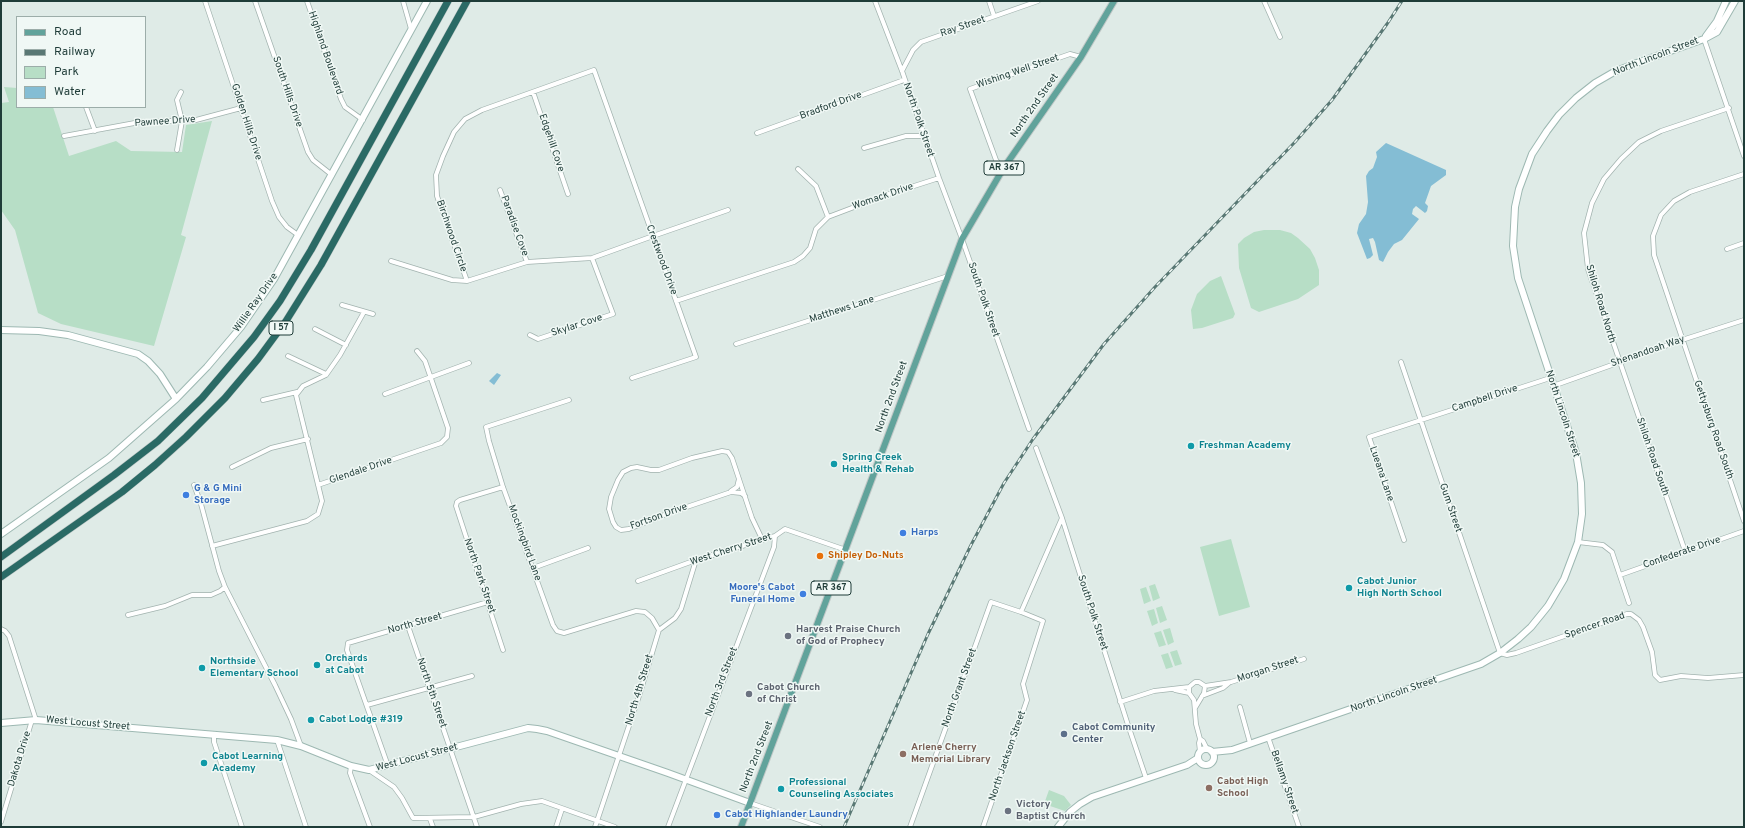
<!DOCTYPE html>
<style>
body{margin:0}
#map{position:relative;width:1745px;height:828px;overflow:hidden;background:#dfebe7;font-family:Overpass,sans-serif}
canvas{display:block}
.frame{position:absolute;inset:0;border:2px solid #1f3c38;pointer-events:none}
.legend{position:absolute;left:16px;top:16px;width:130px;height:92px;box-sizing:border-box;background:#f0f8f5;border:1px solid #9cada9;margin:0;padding:5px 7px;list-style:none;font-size:12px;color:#1f3c38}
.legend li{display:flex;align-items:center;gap:8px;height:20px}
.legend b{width:20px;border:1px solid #9cada9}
</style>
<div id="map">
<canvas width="1745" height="828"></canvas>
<div class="frame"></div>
<ul class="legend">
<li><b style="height:5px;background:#61a39b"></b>Road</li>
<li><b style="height:5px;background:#597874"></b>Railway</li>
<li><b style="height:11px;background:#b7dec6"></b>Park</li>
<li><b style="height:11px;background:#84bdd4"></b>Water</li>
</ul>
</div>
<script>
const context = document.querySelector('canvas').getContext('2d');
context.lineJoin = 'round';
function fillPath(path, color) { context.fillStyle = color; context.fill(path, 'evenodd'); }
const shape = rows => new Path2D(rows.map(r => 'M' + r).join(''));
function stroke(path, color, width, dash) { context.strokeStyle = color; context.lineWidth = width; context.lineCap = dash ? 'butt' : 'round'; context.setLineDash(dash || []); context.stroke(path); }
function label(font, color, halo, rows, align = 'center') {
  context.font = font + ' Overpass,sans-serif'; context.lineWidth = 3; context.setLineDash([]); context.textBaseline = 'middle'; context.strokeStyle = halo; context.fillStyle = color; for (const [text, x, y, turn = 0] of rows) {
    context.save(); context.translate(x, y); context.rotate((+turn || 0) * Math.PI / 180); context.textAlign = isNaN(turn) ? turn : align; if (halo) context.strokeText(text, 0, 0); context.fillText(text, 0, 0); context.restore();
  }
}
const green = shape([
 [4,87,17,88,17,107,53,107,69,156,116,141,131,151,182,152,186,125,212,121,181,235,186,237,154,346,61,324,38,313,15,230,1,210,1,103,9,102],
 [1264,230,1280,230,1291,233,1298,238,1310,249,1315,258,1319,270,1319,285,1298,299,1259,312,1251,308,1239,268,1238,244,1244,238,1254,232],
 [1221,276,1235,314,1233,318,1202,328,1193,329,1191,310,1197,294,1210,281],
 [1231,539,1250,607,1219,616,1200,547],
 [1155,584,1160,598,1153,601,1149,586],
 [1146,587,1151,601,1144,604,1140,589],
 [1162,606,1167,620,1160,623,1156,608],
 [1154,609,1158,623,1152,626,1147,611],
 [1170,628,1174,642,1168,645,1163,630],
 [1161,631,1166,645,1159,647,1154,633],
 [1177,650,1182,664,1175,666,1170,652],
 [1168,653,1173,667,1166,669,1161,655],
 [1049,790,1064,796,1071,805,1065,811,1044,804]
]);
const water = shape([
 [1386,143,1446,170,1446,175,1431,186,1425,203,1428,206,1427,211,1425,213,1416,206,1413,209,1412,214,1419,219,1402,240,1394,244,1388,252,1383,262,1379,260,1375,242,1373,238,1369,239,1373,255,1370,258,1367,259,1357,233,1359,224,1366,214,1368,202,1366,176,1369,171,1373,168,1377,157,1376,152],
 [497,373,501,375,494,385,489,381]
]);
const street = shape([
 [205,1,272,201,279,217,287,227,298,235],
 [255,1,308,152,313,160,332,175],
 [307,1,341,99,345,107,363,120],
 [403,1,411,29],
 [875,1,902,71,939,178,962,239,1029,429],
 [989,1,994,16],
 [1264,1,1280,37],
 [1704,39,1744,156],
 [902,71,913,50,921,42,1038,1],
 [533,92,568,194],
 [86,107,95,131],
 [757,133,904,80],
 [64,136,140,122,196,120,241,108],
 [864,148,906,136,924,136],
 [177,150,182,121,177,100,181,92],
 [798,169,816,186,828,217],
 [1003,169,996,160,970,89,1070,54,1081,57],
 [1744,174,1690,192,1674,201,1661,215,1653,236,1654,255,1744,521],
 [500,190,527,262],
 [1727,249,1744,243],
 [391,261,452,280,467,281],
 [676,301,794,262,803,256,810,248,816,229,828,217,886,195,939,178],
 [342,305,373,314],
 [315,329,346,345],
 [530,335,538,339,613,314,592,258],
 [736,344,948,276],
 [288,356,326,374],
 [1401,362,1500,653,1507,655,1516,653,1627,614,1631,614,1639,620,1643,627,1652,652,1655,675,1660,680,1681,676,1708,678,1744,675],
 [632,378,696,357,653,236,594,70,482,110,465,119,454,132,443,156,436,175,437,196,467,281,527,262,592,258,653,236,728,210],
 [1553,386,1682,340,1744,320],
 [385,394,469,363],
 [263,400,297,392],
 [569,400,486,427,489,441,503,487,553,625,557,631,564,633,636,611,645,612,652,618,659,630],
 [1036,448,1062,518,1128,725,1146,778],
 [232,467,271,448,308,439],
 [194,485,201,504,219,571,225,587,275,685,291,719,301,746],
 [318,485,441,443,447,437,448,428,425,361,417,351],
 [731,491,737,487,739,479],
 [745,496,741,493,731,492,669,513,629,529,621,530,616,527,613,522,609,509,611,497,618,480,623,472,631,468,637,467,651,470,659,470,692,458,722,451,728,452,732,458,752,518,762,539],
 [1404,540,1369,437,1550,378],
 [1578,542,1603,545,1612,552,1629,603],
 [212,546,307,521,318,514,322,501,296,395,303,386,326,375,340,355,364,312],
 [1685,551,1588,269,1584,233,1592,203,1604,179,1621,159,1639,142,1661,131,1729,108],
 [533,568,588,548],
 [1620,575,1744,531],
 [638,581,696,560,775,536,785,529,846,550],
 [128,615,165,606,192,595,211,595,220,591,225,587],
 [408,626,477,827],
 [1,629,5,631,9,636,36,720],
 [503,650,456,506,457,502,460,500,503,487],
 [1189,687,1189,693,1194,700,1196,724,1200,739,1199,743,1200,752],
 [1175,690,1189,693],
 [1202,696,1223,688,1229,683],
 [1120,702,1154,691,1189,687,1195,682,1199,682,1205,686,1231,682,1304,659],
 [367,705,472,676],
 [1240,707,1250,743],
 [1195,708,1204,693,1205,686],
 [214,735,214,742,242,827],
 [1268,737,1299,827],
 [1200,739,1203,741,1207,749],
 [277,740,306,827],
 [351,766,350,773,370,827],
 [388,766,347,650,348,643,488,602],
 [369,770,394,787,402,798,413,818,474,817,521,804,542,801,615,827],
 [750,803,820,827],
 [430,819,433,827],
 [1,822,32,720],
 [556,827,562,809],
 [595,827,640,693,659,630,675,618,681,609,696,560],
 [668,827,774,547,775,536],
 [910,827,991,602,1021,612],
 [983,827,1027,700,1023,684,1043,621,1021,612,1062,518]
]);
const secondary = shape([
 [1706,36,1717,21,1726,1],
 [1,330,39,331,68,335,138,354,148,361,160,374,176,399],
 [1,534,109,458,176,399,207,367,241,327,274,279,427,1],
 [1,723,36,720,277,740,301,746,351,766,369,770,528,728,537,729,547,731,668,773,750,803],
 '1198 757a8 8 0 1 1 16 0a8 8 0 1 1-16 0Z',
 [1212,752,1232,750,1481,664,1500,653,1518,639,1531,627,1548,606,1564,579,1578,542,1582,514,1581,483,1576,453,1518,278,1513,246,1515,207,1519,189,1532,154,1547,131,1559,115,1576,98,1595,83,1614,72,1634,64,1704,39,1717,32,1735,1],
 [1058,827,1070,812,1080,804,1092,797,1187,765,1198,758]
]);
const primary = shape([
 [741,827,962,239,1003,169,1081,57,1114,1]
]);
const highway = shape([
 [1,557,114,475,158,441,202,398,254,337,280,301,311,250,448,1],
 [1,577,122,492,155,465,186,437,225,398,258,359,286,321,321,265,467,1]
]);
const rail = shape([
 [844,827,928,634,971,545,1004,483,1033,439,1104,344,1155,287,1295,142,1332,100,1387,24,1402,1]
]);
const markers = [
 [1191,446,4,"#0f9aa8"],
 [834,464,4,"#0f9aa8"],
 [186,495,4,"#3f7fe0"],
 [903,533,4,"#3f7fe0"],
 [820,556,4,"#e8710a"],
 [1349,588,4,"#0f9aa8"],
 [803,594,4,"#3f7fe0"],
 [788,636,4,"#6b7280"],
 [317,665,4,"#0f9aa8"],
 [202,668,4,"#0f9aa8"],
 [749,694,4,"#6b7280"],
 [311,720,4,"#0f9aa8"],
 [1064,734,4,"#5c6f8a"],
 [903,754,4,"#8d6e63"],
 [204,763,4,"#0f9aa8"],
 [1209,788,4,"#8d6e63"],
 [781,789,4,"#0f9aa8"],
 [1008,811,4,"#6b7280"],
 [717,815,4,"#3f7fe0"]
];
const shields = [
 [1004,168,40],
 [281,328,24],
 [831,588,40]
];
const shieldNames = [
 ["AR 367",1004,168],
 ["I 57",281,328],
 ["AR 367",831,588]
];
const streetNames = [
 ["Ray Street",963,27,-19],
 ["Highland Boulevard",325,53,71],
 ["North Lincoln Street",1656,57,-21],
 ["Wishing Well Street",1018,72,-19],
 ["South Hills Drive",287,92,71],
 ["Bradford Drive",831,106,-20],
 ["North 2nd Street",1035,106,-55],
 ["North Polk Street",918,120,71],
 ["Pawnee Drive",165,122,-4],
 ["Golden Hills Drive",246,122,72],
 ["Edgehill Cove",551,143,71],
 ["Womack Drive",883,197,-19],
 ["Paradise Cove",514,226,70],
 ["Birchwood Circle",451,236,71],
 ["Crestwood Drive",661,260,70],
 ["South Polk Street",983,300,71],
 ["Willie Ray Drive",256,303,-55],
 ["Shiloh Road North",1600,304,73],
 ["Matthews Lane",842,310,-18],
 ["Skylar Cove",577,326,-18],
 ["Shenandoah Way",1648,352,-19],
 ["North 2nd Street",892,397,-70],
 ["Campbell Drive",1485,399,-18],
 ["North Lincoln Street",1562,414,72],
 ["Gettysburg Road South",1713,430,71],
 ["Shiloh Road South",1652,457,71],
 ["Glendale Drive",361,471,-19],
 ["Lueana Lane",1381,474,71],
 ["Gum Street",1450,508,71],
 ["Fortson Drive",659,517,-20],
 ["Mockingbird Lane",524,543,70],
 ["West Cherry Street",731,550,-18],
 ["Confederate Drive",1682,553,-19],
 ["North Park Street",479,576,71],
 ["South Polk Street",1092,613,72],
 ["North Street",415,624,-16],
 ["Spencer Road",1595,626,-19],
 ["Morgan Street",1268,670,-18],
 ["North 3rd Street",722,682,-69],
 ["North Grant Street",960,688,-70],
 ["North 4th Street",640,690,-73],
 ["North 5th Street",431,693,71],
 ["North Lincoln Street",1394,695,-19],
 ["West Locust Street",88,724,5],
 ["North Jackson Street",1008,756,-71],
 ["North 2nd Street",757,757,-69],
 ["West Locust Street",417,758,-15],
 ["Dakota Drive",20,759,-73],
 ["Bellamy Street",1284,782,71]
];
const cultureNames = [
 ["Freshman Academy",1199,446],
 ["Spring Creek",842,458],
 ["Health & Rehab",842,470],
 ["Cabot Junior",1357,582],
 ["High North School",1357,594],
 ["Orchards",325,659],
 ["at Cabot",325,671],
 ["Northside",210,662],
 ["Elementary School",210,674],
 ["Cabot Lodge #319",319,720],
 ["Cabot Learning",212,757],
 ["Academy",212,769],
 ["Professional",789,783],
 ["Counseling Associates",789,795]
];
const shopNames = [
 ["G & G Mini",194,489],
 ["Storage",194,501],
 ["Harps",911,533],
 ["Moore's Cabot",795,588,"right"],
 ["Funeral Home",795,600,"right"],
 ["Cabot Highlander Laundry",725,815]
];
const foodNames = [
 ["Shipley Do-Nuts",828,556]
];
const worshipNames = [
 ["Harvest Praise Church",796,630],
 ["of God of Prophecy",796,642],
 ["Cabot Church",757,688],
 ["of Christ",757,700],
 ["Victory",1016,805],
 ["Baptist Church",1016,817]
];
const serviceNames = [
 ["Cabot Community",1072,728],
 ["Center",1072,740]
];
const educationNames = [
 ["Arlene Cherry",911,748],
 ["Memorial Library",911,760],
 ["Cabot High",1217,782],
 ["School",1217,794]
];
fillPath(green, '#b7dec6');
fillPath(water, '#84bdd4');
stroke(street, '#a2b3af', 5.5);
stroke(secondary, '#9db8b2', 8);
stroke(primary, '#c0c8c7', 8);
stroke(highway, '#c0c8c7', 8);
stroke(street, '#fff', 4);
stroke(secondary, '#fff', 6);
stroke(primary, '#61a39b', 6);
stroke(highway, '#2a6a65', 7);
stroke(rail, '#597874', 3);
stroke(rail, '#f0f8f5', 1.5, [4.5]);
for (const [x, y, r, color] of markers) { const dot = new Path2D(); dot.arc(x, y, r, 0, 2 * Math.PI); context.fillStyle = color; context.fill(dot); stroke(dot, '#f0f8f5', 1.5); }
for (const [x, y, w] of shields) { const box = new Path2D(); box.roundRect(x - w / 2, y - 7, w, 14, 3); context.fillStyle = '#f0f8f5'; context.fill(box); stroke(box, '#1f3c38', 1); }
label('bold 9px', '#1f3c38', null, shieldNames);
label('10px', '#1f3c38', '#f0f8f5', streetNames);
label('bold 10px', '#0d838f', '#f0f8f5', cultureNames, 'left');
label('bold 10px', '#366cbe', '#f0f8f5', shopNames, 'left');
label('bold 10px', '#c56008', '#f0f8f5', foodNames, 'left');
label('bold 10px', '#5b616d', '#f0f8f5', worshipNames, 'left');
label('bold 10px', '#4e5e75', '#f0f8f5', serviceNames, 'left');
label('bold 10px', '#785e54', '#f0f8f5', educationNames, 'left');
</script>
